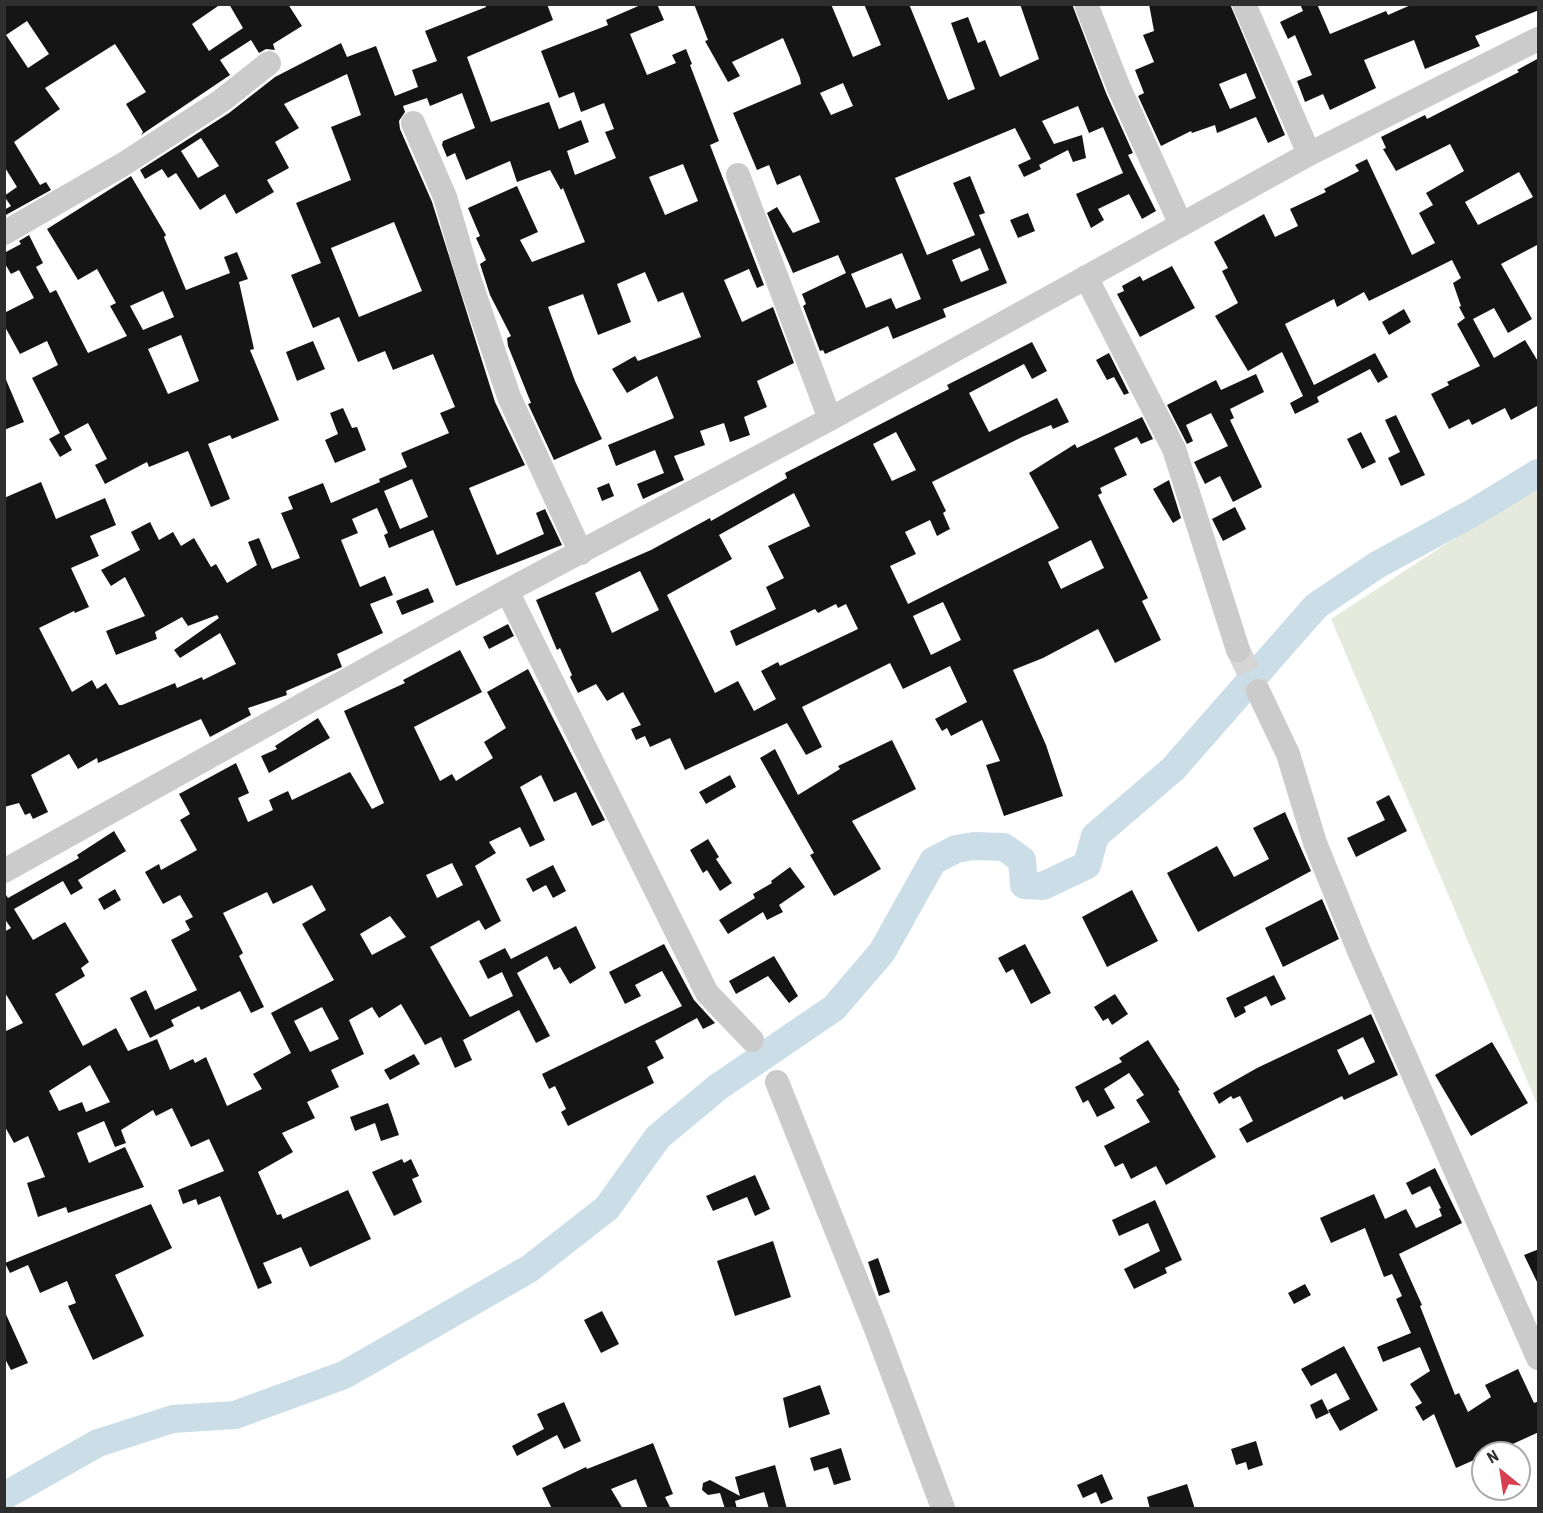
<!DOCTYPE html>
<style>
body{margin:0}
#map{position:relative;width:1543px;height:1513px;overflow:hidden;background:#fff;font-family:"Roboto Condensed",sans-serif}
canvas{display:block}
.frame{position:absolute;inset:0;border:6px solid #2e2e2e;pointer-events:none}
.north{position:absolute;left:1471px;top:1441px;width:60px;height:60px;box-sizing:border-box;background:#fff;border:2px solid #ababab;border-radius:50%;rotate:330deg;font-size:16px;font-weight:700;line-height:24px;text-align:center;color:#2e2e2e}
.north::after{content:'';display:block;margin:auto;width:21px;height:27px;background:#d64050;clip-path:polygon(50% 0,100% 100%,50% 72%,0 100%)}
</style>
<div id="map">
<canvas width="1543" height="1513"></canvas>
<div class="frame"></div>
<div class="north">N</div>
</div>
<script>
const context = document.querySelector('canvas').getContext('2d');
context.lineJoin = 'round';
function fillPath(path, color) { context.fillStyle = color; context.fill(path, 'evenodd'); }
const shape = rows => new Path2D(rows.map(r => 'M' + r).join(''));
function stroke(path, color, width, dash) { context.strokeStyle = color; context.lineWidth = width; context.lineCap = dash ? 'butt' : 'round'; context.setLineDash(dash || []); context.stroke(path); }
const green = shape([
 [1538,484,1538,1106,1331,619]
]);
const river = shape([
 [4,1496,98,1443,173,1419,235,1415,344,1375,529,1269,607,1208,658,1137,718,1087,834,1008,882,952,933,861,956,849,974,846,1004,847,1022,860,1024,885,1043,886,1087,865,1095,836,1173,769,1316,606,1377,565,1476,511,1538,473]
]);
const building = shape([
 [4,4,221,4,192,24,209,51,243,28,229,4,288,4,302,26,273,44,275,50,266,49,259,53,251,40,220,60,230,75,141,135,143,132,126,104,146,92,115,44,45,88,60,109,14,142,40,185,46,182,51,190,4,216,4,210,11,206,4,196,17,187,4,166],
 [27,21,49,54,28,68,6,35],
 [485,4,547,4,553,20,467,57,491,122,549,102,559,129,581,120,589,142,567,151,575,175,616,158,605,132,614,129,604,103,581,112,574,92,559,98,541,51,608,25,606,20,643,4,657,4,664,20,630,34,647,75,676,63,672,55,686,49,692,64,690,65,719,141,710,145,764,285,757,288,749,269,724,280,742,322,773,307,794,363,757,381,767,407,744,417,750,435,730,442,724,423,700,431,705,445,674,456,684,480,643,499,637,484,664,473,655,450,616,466,608,445,674,418,657,376,627,393,612,369,635,356,638,361,701,337,683,292,658,302,645,272,617,284,631,322,598,335,583,294,548,307,575,381,602,439,554,460,528,404,531,403,508,346,507,338,511,336,490,295,480,264,486,260,476,238,480,236,468,208,517,186,538,232,520,240,532,262,585,242,563,188,561,190,550,170,517,182,510,161,466,180,455,153,447,157,442,145,443,141,475,128,462,93,430,106,427,98,403,106,405,112,399,121,400,129,432,202,495,402,525,465,469,488,497,555,544,534,536,513,545,509,562,545,456,586,433,530,389,548,384,535,388,533,377,508,352,519,358,533,341,540,360,587,385,576,393,595,370,604,383,633,337,654,342,667,286,691,287,695,248,708,251,715,210,737,201,719,98,763,97,758,78,769,69,754,31,775,48,812,33,819,30,813,25,815,19,803,4,807,4,498,41,482,56,519,105,498,116,525,90,536,99,556,71,568,89,607,75,613,74,611,39,628,72,692,92,680,97,689,106,683,119,705,122,705,175,683,177,688,202,677,203,680,236,664,220,633,180,658,174,650,219,618,217,615,188,626,182,617,155,632,157,639,116,655,106,631,145,616,125,577,111,586,101,570,140,550,131,532,150,522,159,540,173,532,181,546,194,538,211,567,216,564,227,583,257,565,248,542,259,538,272,569,300,558,281,513,293,509,288,497,323,483,331,503,380,482,379,479,407,467,401,453,449,433,440,413,455,407,433,354,393,370,385,351,358,362,339,317,313,328,291,275,321,263,296,203,351,180,331,127,361,115,347,74,284,104,299,128,275,142,289,168,267,180,274,192,236,214,225,194,200,210,176,173,168,178,162,169,145,179,140,170,229,113,275,77,341,43,347,57,376,46,395,96,418,87,412,70,437,61,425,31,486,7],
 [201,138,219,166,198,178,181,151],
 [683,164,698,201,665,215,649,177],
 [394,222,422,291,359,317,331,248],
 [412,479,428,517,400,529,384,491],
 [694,4,831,4,853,57,881,45,864,4,909,4,948,100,975,89,951,23,968,17,978,43,985,40,1000,77,1039,59,1020,4,1072,4,1106,93,1133,153,1128,155,1156,211,1142,219,1129,194,1098,209,1104,220,1091,228,1076,194,1123,173,1103,127,1089,133,1078,106,1042,121,1054,144,1082,135,1086,158,1073,162,1068,150,1039,165,1041,169,1024,177,1018,165,1031,159,1015,128,895,178,927,255,975,235,953,183,970,176,985,213,979,215,1007,283,943,309,946,317,893,339,888,326,825,354,823,350,820,351,803,306,806,304,802,294,846,273,838,255,793,273,767,213,777,207,793,233,820,222,800,175,777,185,769,165,757,170,733,113,801,84,800,78,783,38,732,62,740,76,728,82,705,41,708,40],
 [843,83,853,106,831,115,820,93],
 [980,248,989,270,961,282,952,260],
 [902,253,921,299,896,309,891,298,866,308,851,274],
 [1149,4,1230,4,1285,135,1268,143,1256,117,1217,133,1215,125,1192,133,1191,131,1161,146,1138,96,1144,93,1135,70,1154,62,1143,35,1154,31],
 [1246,73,1256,98,1230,109,1219,84],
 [1300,4,1317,4,1330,34,1386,11,1388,15,1413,4,1539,4,1539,10,1475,36,1480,46,1425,69,1414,40,1364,60,1376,88,1330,110,1323,94,1305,102,1297,81,1312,75,1295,35,1288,39,1280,22,1303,11],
 [1539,58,1539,244,1501,264,1532,319,1508,333,1494,308,1473,319,1494,358,1525,340,1539,363,1539,405,1511,420,1505,408,1472,425,1469,419,1449,429,1431,394,1449,385,1447,382,1480,366,1457,324,1465,318,1459,307,1461,306,1453,283,1461,278,1452,260,1369,301,1364,292,1337,307,1334,299,1285,324,1314,385,1375,353,1388,377,1378,383,1370,369,1317,397,1319,402,1295,414,1290,403,1303,396,1282,352,1248,371,1215,316,1238,303,1222,271,1228,268,1214,242,1264,214,1275,237,1298,226,1290,209,1326,192,1324,189,1359,171,1355,165,1367,159,1412,255,1435,243,1419,213,1433,205,1426,193,1464,171,1450,144,1396,171,1383,149,1386,148,1381,137,1425,115,1427,119,1519,72,1517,70],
 [1519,172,1533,197,1478,225,1465,202],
 [131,176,166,235,164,237,186,290,230,273,224,257,237,252,248,279,239,282,254,349,250,350,279,420,232,439,230,435,208,444,230,499,211,507,188,451,149,467,147,462,105,484,95,465,107,459,88,423,64,436,72,450,60,457,49,439,60,433,32,378,58,365,47,341,20,354,4,325,4,313,34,298,19,270,11,274,4,262,4,253,21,244,19,241,29,235,43,263,36,267,50,293,56,290,88,353,127,336,110,306,116,303,97,269,78,280,47,229],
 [163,291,174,317,143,330,130,306],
 [181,335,199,381,168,394,148,349],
 [1028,213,1035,231,1018,238,1010,220],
 [1172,266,1195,308,1140,337,1117,294,1124,291,1122,286,1140,276,1143,281],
 [1404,309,1411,322,1389,335,1382,322],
 [313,341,325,369,297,381,286,352],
 [1032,342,1047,371,1032,379,1024,364,969,393,989,432,1057,398,1069,422,1053,429,1051,425,1022,437,932,482,946,511,943,513,950,529,937,536,930,520,905,532,916,554,890,566,908,604,1059,528,1029,473,1075,444,1077,448,1142,417,1153,439,1141,444,1137,437,1114,448,1127,475,1100,488,1102,493,1098,495,1148,598,1142,601,1161,640,1115,663,1098,629,1043,658,1013,670,1046,745,1063,796,1004,816,986,765,1000,761,982,720,951,736,947,728,942,731,935,719,967,702,950,666,903,689,890,663,802,707,822,747,806,755,787,723,685,770,670,738,650,747,645,736,636,740,631,729,641,725,623,692,607,701,596,684,578,693,570,677,572,675,560,648,557,650,536,600,651,550,710,518,711,521,787,478,785,473,949,389,947,385],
 [896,432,916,470,892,481,873,444],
 [794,493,810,526,768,546,784,578,766,587,776,609,730,631,736,646,815,609,818,613,836,604,838,608,846,604,858,629,780,666,778,662,761,671,776,699,754,711,738,681,715,693,667,595,732,559,719,535],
 [1091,540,1104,568,1061,589,1048,562],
 [640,571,659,610,612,633,595,593],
 [943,602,961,640,931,655,913,616],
 [1109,353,1129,393,1124,395,1114,377,1107,380,1096,360],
 [1256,374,1264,392,1230,409,1234,418,1230,420,1262,487,1233,502,1220,476,1205,484,1194,462,1228,446,1211,413,1186,425,1193,441,1187,444,1167,405,1216,380,1221,390],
 [4,375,24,422,4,430],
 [343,408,352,428,357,427,366,450,335,463,325,440,338,434,330,413],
 [1396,415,1425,475,1401,486,1388,458,1400,452,1385,420],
 [1361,432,1376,462,1362,469,1347,439],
 [1169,480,1181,518,1173,523,1153,489],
 [609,483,614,496,602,501,597,488],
 [1235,507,1246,529,1223,541,1212,519],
 [428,588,434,602,402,615,396,601],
 [508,624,514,636,489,649,483,637],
 [460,650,482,692,414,727,440,781,452,774,456,781,493,758,484,742,506,728,487,692,528,669,605,820,592,826,576,792,554,802,541,775,520,787,545,840,530,847,520,827,489,842,496,853,475,866,501,921,485,930,479,920,430,947,470,1017,513,996,502,972,488,979,479,961,505,948,511,959,576,926,596,968,570,984,560,967,554,970,547,956,517,973,550,1036,536,1043,519,1010,463,1040,472,1060,455,1068,441,1037,425,1045,401,1004,379,1018,372,1007,349,1020,364,1054,331,1070,339,1087,307,1102,315,1118,282,1133,293,1152,258,1172,277,1215,281,1214,283,1219,348,1190,371,1239,310,1267,301,1247,263,1263,272,1283,258,1289,220,1196,198,1205,196,1199,183,1204,178,1190,224,1171,209,1139,191,1147,172,1108,156,1116,153,1110,121,1130,126,1143,115,1147,104,1121,77,1133,89,1163,125,1147,144,1187,68,1213,66,1207,38,1217,27,1183,45,1177,28,1136,14,1143,4,1125,4,1032,23,1023,4,991,4,932,11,928,4,918,4,892,8,898,79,858,77,855,114,831,126,851,78,880,83,888,71,895,63,881,14,909,33,940,65,922,89,962,81,968,85,976,55,994,83,1046,116,1028,128,1051,157,1039,170,1070,193,1059,195,1063,206,1057,227,1106,262,1089,253,1074,291,1053,271,1013,334,980,302,924,326,910,312,885,273,904,267,892,223,913,243,953,239,956,264,1007,251,1013,240,991,201,1010,199,1006,171,1020,174,1026,150,1038,130,998,146,990,155,1010,197,990,171,940,190,930,185,921,193,917,180,895,163,904,145,872,159,864,161,870,197,850,180,820,190,814,179,794,236,763,249,793,238,798,248,822,273,810,269,800,288,791,292,800,350,772,372,809,384,803,344,711,405,683,403,680],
 [452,863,463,885,437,898,426,875],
 [390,916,406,937,372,955,360,934],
 [322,1007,339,1039,310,1052,294,1021],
 [90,1065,110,1102,86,1112,82,1102,59,1111,49,1091],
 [318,718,330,738,269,773,261,756,277,749,275,746],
 [892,740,916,789,852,821,881,869,834,896,810,855,814,853,760,758,775,749,798,795,840,769,838,766],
 [730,775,736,787,706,804,699,792],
 [1389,795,1407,831,1356,857,1347,838,1385,820,1376,802],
 [1285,812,1311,871,1198,932,1167,873,1217,846,1234,877,1269,859,1253,828],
 [708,839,719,857,716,859,732,883,720,891,707,870,703,873,690,850],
 [553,865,566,891,553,898,546,885,533,892,526,879],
 [790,867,805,887,779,905,783,912,767,920,763,912,728,934,719,920,755,898,753,894,772,883,771,881],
 [115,889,121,900,104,910,98,899],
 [1132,890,1158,941,1107,967,1082,917],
 [1322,899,1339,939,1283,967,1265,928],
 [664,944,694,1000,715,1023,703,1029,697,1018,655,1041,664,1058,647,1067,654,1083,568,1126,561,1112,566,1109,555,1086,549,1089,542,1074,682,1006,662,971,635,985,641,996,625,1004,609,972],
 [1025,944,1051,993,1031,1004,1013,969,1006,973,998,958],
 [774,956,798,996,789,1003,768,976,736,994,729,981],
 [1274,975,1286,999,1271,1006,1266,996,1244,1007,1246,1012,1235,1018,1226,998],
 [1115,994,1128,1014,1112,1025,1108,1018,1103,1021,1094,1007],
 [1371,1014,1398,1075,1344,1100,1342,1096,1247,1143,1239,1129,1253,1121,1240,1096,1233,1099,1231,1096,1219,1104,1213,1093,1257,1068],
 [1363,1037,1375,1062,1349,1075,1337,1050],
 [1148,1040,1180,1090,1178,1091,1216,1157,1166,1185,1156,1166,1131,1179,1123,1163,1115,1167,1104,1146,1150,1122,1136,1100,1144,1095,1129,1073,1104,1089,1115,1108,1097,1117,1088,1100,1083,1103,1075,1087,1122,1062,1119,1058],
 [1492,1042,1528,1103,1471,1136,1435,1075],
 [414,1054,420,1064,390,1080,384,1070],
 [388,1103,399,1135,381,1141,375,1123,355,1131,350,1117],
 [402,1159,404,1163,411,1159,419,1176,412,1179,422,1202,394,1216,372,1172],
 [1435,1168,1462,1223,1399,1254,1422,1305,1420,1306,1455,1395,1459,1393,1468,1412,1491,1397,1485,1385,1518,1369,1534,1403,1539,1401,1539,1432,1493,1453,1483,1453,1483,1456,1456,1468,1434,1414,1423,1421,1415,1407,1422,1403,1410,1384,1430,1371,1420,1347,1383,1362,1377,1347,1411,1333,1396,1299,1402,1296,1392,1274,1384,1277,1365,1228,1331,1243,1320,1218,1374,1194,1385,1219,1406,1209,1416,1228,1442,1216,1439,1209,1441,1208,1430,1186,1412,1195,1406,1183],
 [755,1175,770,1209,755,1216,747,1197,713,1211,706,1196],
 [1155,1200,1182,1260,1165,1268,1167,1273,1134,1289,1124,1269,1160,1251,1148,1223,1119,1236,1112,1220],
 [151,1204,172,1248,115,1275,144,1336,93,1360,68,1306,76,1303,67,1281,40,1293,28,1265,10,1273,5,1263],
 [773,1241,791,1297,735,1316,717,1261],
 [1539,1249,1539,1286,1524,1255],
 [878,1258,890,1292,879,1296,868,1262],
 [1305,1284,1311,1295,1294,1304,1288,1293],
 [4,1310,28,1363,11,1370,4,1357],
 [602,1311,619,1344,601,1353,584,1320],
 [1344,1346,1378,1410,1340,1431,1328,1410,1350,1399,1336,1373,1311,1386,1301,1369],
 [820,1385,830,1414,789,1428,783,1398],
 [1322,1399,1329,1413,1316,1419,1310,1405],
 [564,1402,581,1441,564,1449,557,1435,517,1456,512,1446,544,1429,537,1414],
 [1256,1441,1263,1465,1248,1470,1246,1462,1236,1465,1231,1449],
 [653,1443,673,1494,665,1497,671,1509,648,1509,636,1479,611,1489,623,1509,552,1509,542,1488,586,1467,587,1469],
 [841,1448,851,1480,834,1485,828,1467,814,1471,810,1458],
 [775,1465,787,1509,769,1509,764,1492,735,1501,737,1509,725,1509,720,1493,708,1495,702,1490,703,1483,710,1480,740,1496,735,1477],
 [1102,1474,1113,1499,1101,1504,1096,1492,1083,1498,1077,1485],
 [1187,1484,1195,1509,1150,1509,1147,1497]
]);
const minorTunnel = shape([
 [1238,650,1258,691]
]);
const minor = shape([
 [1086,4,1119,88,1181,225],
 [1244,4,1309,154],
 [413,123,445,197,467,272,509,397,581,553],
 [738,175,830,419],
 [4,233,122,165,221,101,269,63],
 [1086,277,1174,449,1238,650],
 [507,591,707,993,752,1040],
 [1258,691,1288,754,1315,843,1359,951,1538,1358],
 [4,871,507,591,830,419,1309,154,1538,39],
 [777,1082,876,1329,943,1508]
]);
fillPath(green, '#e5eadd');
stroke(river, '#cbdee8', 28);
fillPath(building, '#151515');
stroke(minorTunnel, '#d5d5d5', 24, [24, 12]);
stroke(minor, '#cbcbcb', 24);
</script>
